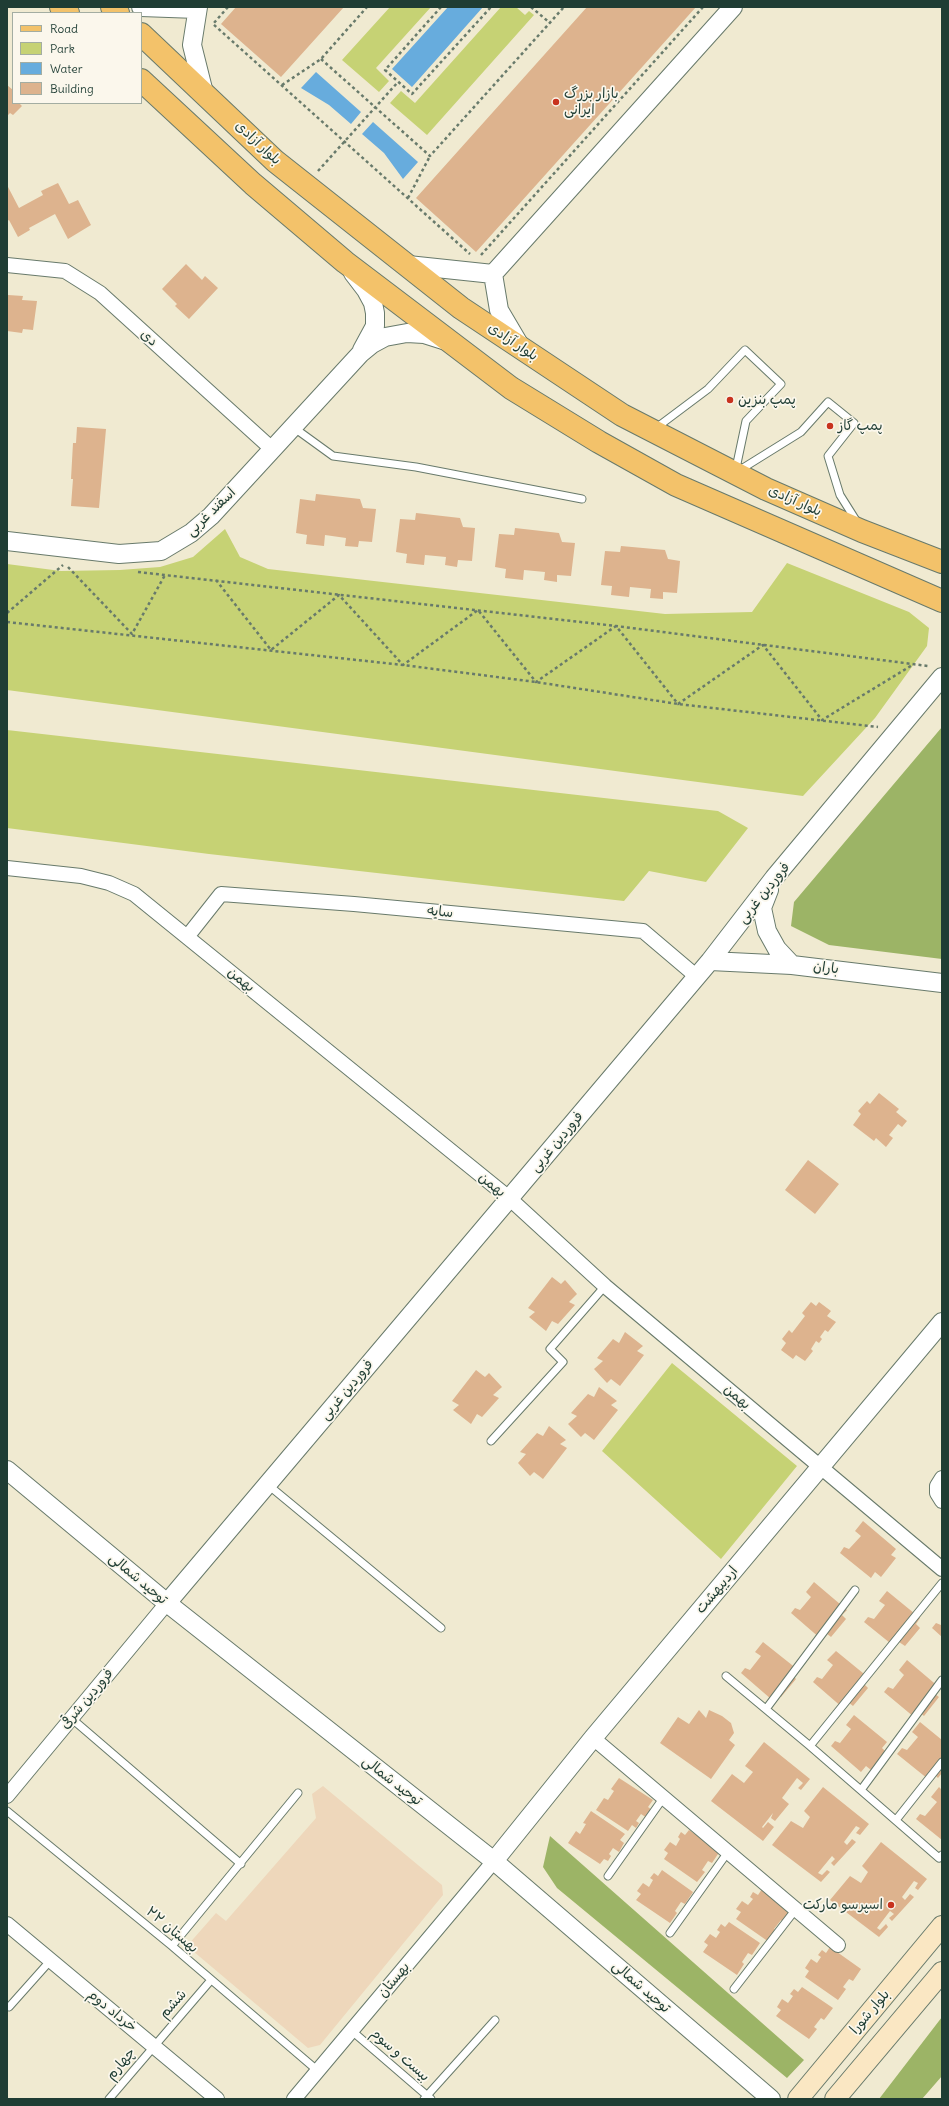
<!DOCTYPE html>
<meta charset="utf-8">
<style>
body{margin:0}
#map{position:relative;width:949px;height:2106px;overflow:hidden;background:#f0ead1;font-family:Delius,sans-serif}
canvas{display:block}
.frame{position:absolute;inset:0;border:8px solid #1f3d34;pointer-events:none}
.legend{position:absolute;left:12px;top:12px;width:130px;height:92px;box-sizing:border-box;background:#fbf7ec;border:1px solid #a3ada2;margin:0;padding:5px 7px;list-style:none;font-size:12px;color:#1f3d34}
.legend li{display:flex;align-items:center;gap:8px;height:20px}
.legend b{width:20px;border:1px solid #a3ada2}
</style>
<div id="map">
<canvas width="949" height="2106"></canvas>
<div class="frame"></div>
<ul class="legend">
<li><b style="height:5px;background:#f3c26a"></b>Road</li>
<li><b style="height:11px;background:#c6d274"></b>Park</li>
<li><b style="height:11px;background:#67acdd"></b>Water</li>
<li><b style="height:11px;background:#ddb38e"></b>Building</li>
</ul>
</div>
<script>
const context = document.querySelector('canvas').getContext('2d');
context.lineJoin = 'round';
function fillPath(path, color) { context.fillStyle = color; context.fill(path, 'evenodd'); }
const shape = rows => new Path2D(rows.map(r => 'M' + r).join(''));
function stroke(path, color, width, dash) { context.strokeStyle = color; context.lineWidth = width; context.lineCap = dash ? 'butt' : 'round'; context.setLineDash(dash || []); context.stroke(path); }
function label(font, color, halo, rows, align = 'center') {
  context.font = font + ' Delius,"Playpen Sans Arabic",sans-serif'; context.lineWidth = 3.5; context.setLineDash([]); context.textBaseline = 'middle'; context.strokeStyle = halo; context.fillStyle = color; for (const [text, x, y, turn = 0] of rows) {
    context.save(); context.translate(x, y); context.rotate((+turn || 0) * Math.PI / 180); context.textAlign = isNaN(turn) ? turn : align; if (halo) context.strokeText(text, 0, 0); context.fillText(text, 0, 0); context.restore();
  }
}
const built = shape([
 [323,1786,442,1885,443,1895,320,2045,308,2048,187,1946,216,1913,226,1921,316,1818,312,1794]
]);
const green = shape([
 [390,7,431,7,376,68,389,81,379,92,342,60],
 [501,7,516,7,525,15,529,11,534,15,427,135,390,103,401,91,415,103],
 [225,529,240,557,268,569,665,614,752,612,787,563,909,612,929,628,927,646,875,718,803,796,7,690,7,564,61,571,120,570,160,567,193,557],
 [7,730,718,811,748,828,706,882,649,871,624,901,209,854,7,828],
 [672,1363,797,1466,721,1559,602,1451]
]);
const forest = shape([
 [942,727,942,959,829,945,791,926,794,902],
 [550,1836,804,2060,787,2078,557,1888,543,1867],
 [942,2017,942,2076,922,2099,879,2099]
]);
const water = shape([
 [448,7,483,7,412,87,392,69],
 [316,72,361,112,351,124,329,105,301,88],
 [373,122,418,162,403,179,384,153,362,134]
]);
const building = shape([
 [236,7,344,7,281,77,221,24],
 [587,7,696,7,476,252,416,198],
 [7,85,13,90,13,103,19,103,22,106,13,115,10,113,7,116],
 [58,183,69,204,78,200,91,225,68,239,55,214,29,228,30,230,18,237,9,220,7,221,7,185,19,208,43,195,41,191],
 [186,264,202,280,205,276,218,288,189,319,175,306,177,304,162,289],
 [8,295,23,296,22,300,37,301,33,330,23,329,22,333,7,331],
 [77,427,106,429,99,508,71,506,73,479,71,479,73,443,76,443],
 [316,494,360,499,363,508,376,509,372,542,359,541,358,547,345,546,346,538,325,535,324,546,306,544,307,535,296,533,300,499,315,501],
 [416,513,460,518,463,527,475,528,472,561,458,560,457,567,445,565,446,557,425,555,424,565,406,563,407,554,396,552,400,519,415,520],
 [515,528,559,533,562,542,575,543,571,576,557,575,557,582,544,580,545,572,524,570,523,580,505,578,506,569,495,567,499,534,514,535],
 [621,546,665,550,668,559,680,561,677,593,663,592,663,599,650,598,651,589,630,587,629,597,611,595,612,586,601,585,605,551,620,552],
 [879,1093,899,1109,896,1112,907,1121,902,1127,898,1124,889,1135,893,1138,886,1147,876,1138,874,1141,853,1125,861,1114,858,1111,867,1101,870,1104],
 [808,1160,839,1184,815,1214,785,1190],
 [552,1277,561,1284,565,1280,577,1294,569,1302,575,1305,558,1324,552,1321,546,1331,529,1317,535,1312,528,1308],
 [811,1302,816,1306,819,1302,831,1311,827,1316,836,1322,828,1332,825,1330,820,1337,822,1339,819,1343,816,1341,811,1349,813,1351,805,1361,796,1355,793,1359,781,1350,786,1343,782,1339,789,1330,792,1333,805,1316,802,1313],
 [625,1332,643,1346,637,1351,644,1355,620,1386,611,1379,607,1383,594,1369,603,1361,597,1358,613,1339,619,1343],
 [476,1370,485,1377,489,1373,502,1387,493,1395,499,1398,482,1417,477,1414,471,1424,453,1410,459,1405,452,1401],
 [599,1387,617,1401,611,1405,618,1410,594,1440,585,1433,581,1437,568,1424,577,1416,571,1413,588,1394,594,1397],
 [549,1426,566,1440,560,1444,567,1448,543,1479,534,1472,530,1476,518,1463,526,1454,520,1452,537,1433,543,1436],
 [863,1521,896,1549,891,1555,896,1558,881,1577,875,1572,871,1578,840,1553,844,1547,849,1549,861,1536,855,1531],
 [814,1582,847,1610,842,1615,846,1619,831,1637,826,1633,821,1639,791,1613,795,1608,800,1610,811,1597,806,1592],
 [887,1591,920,1618,916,1624,920,1628,905,1646,899,1642,895,1647,864,1622,868,1617,874,1619,885,1605,879,1601],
 [936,1623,941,1625,942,1623,942,1637,932,1628],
 [763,1642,797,1669,792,1675,796,1679,781,1697,776,1693,771,1699,741,1673,745,1668,750,1670,761,1656,755,1652],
 [836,1651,869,1678,864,1684,868,1688,853,1706,848,1702,843,1708,813,1682,817,1677,822,1679,833,1665,827,1660],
 [907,1660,940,1688,935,1694,939,1697,924,1716,919,1712,914,1717,884,1692,888,1687,893,1689,904,1675,899,1670],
 [699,1710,706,1718,709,1710,722,1716,731,1723,734,1733,729,1740,735,1745,711,1779,660,1743,678,1717,689,1724],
 [854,1715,887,1742,882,1748,886,1752,871,1770,866,1766,861,1772,831,1746,835,1741,840,1743,851,1729,846,1725],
 [920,1722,942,1740,942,1773,938,1778,933,1773,928,1779,897,1754,902,1748,907,1750,918,1737,912,1732],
 [764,1742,810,1779,801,1790,798,1788,803,1783,797,1778,782,1798,789,1804,775,1821,771,1818,773,1813,762,1827,763,1828,768,1822,774,1827,763,1841,711,1801,732,1774,744,1783,753,1772,745,1766],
 [619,1778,653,1800,648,1807,652,1810,647,1818,641,1814,636,1821,639,1823,636,1828,632,1825,628,1831,596,1810,604,1798,608,1800,614,1791,611,1789],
 [823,1787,869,1824,860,1835,856,1833,860,1828,856,1826,844,1842,847,1845,852,1839,856,1842,834,1866,831,1863,835,1859,832,1856,818,1873,822,1875,827,1870,830,1872,821,1882,772,1845,791,1821,803,1828,810,1817,804,1811],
 [939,1787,942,1790,942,1840,916,1819,920,1814,925,1816,937,1802,931,1797],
 [591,1811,625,1834,620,1840,624,1843,619,1852,613,1848,609,1854,611,1856,608,1861,604,1859,600,1864,568,1843,576,1831,580,1834,586,1824,583,1823],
 [689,1830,720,1851,712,1863,708,1861,702,1870,705,1872,697,1882,664,1859,668,1853,664,1850,670,1842,676,1846,680,1839,678,1837,681,1832,685,1835],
 [881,1842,927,1879,918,1890,915,1888,918,1883,914,1881,902,1897,905,1900,910,1894,914,1897,892,1921,889,1918,894,1914,890,1911,877,1928,880,1930,886,1924,888,1927,879,1937,830,1900,850,1876,861,1883,868,1872,862,1866],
 [662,1870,693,1892,685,1904,681,1902,675,1911,677,1913,670,1923,636,1900,641,1894,637,1891,643,1883,649,1887,653,1880,650,1878,654,1873,658,1876],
 [762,1889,793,1911,784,1923,781,1920,774,1929,777,1931,769,1942,736,1919,741,1912,736,1909,742,1901,748,1905,753,1899,750,1897,753,1892,758,1895],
 [729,1922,760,1943,752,1955,748,1953,742,1962,744,1964,737,1975,703,1952,708,1945,704,1942,710,1934,716,1938,720,1932,717,1930,721,1924,725,1927],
 [830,1947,861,1969,853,1981,849,1979,843,1987,846,1989,838,2000,805,1977,809,1971,805,1968,811,1959,817,1963,821,1957,818,1955,822,1950,826,1953],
 [802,1987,833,2008,824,2020,821,2018,814,2027,817,2029,809,2039,776,2016,781,2010,777,2007,782,1999,788,2003,793,1996,790,1994,794,1989,798,1992]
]);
const path = shape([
 [228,7,213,24,470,254],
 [441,7,385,70,412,94,491,7],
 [531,7,550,23],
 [321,59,430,156,564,7],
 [282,85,321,59,367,7],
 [318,171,398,82],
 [408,198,430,156],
 [481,255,703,7],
 [68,567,132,634,165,575],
 [138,572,616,626,928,666],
 [216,580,271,650,339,595,403,665,478,610,536,682,616,626,678,704,763,645,822,720,914,664],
 [7,613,63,565],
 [7,622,403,665,536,682,678,704,878,727]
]);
const service = shape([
 [293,427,333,456,416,467,582,499],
 [656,428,708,389,745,350,781,384,746,421,735,473,801,432,828,402,854,423,828,456,840,495,857,522],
 [491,1441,563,1362,550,1349,605,1286],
 [267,1484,441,1628],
 [726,1676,810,1746,942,1583],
 [766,1709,855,1590],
 [71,1718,241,1864],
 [810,1746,939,1858,942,1855],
 [861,1790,942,1680],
 [7,1811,172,1946,318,2071],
 [896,1820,942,1762],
 [608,1876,664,1797],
 [670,1933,728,1852],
 [172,1946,298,1793],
 [734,1989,796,1909],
 [9,2007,50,1961],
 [352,2031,431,2099],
 [109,2099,211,1980],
 [424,2099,495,2020]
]);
const minor = shape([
 [7,265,65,271,100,293,272,449],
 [7,868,81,876,109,883,134,894,509,1198,605,1286,942,1569],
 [187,937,221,894,354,904,643,931,696,976],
 [942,1478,937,1486,937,1493,942,1501],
 [593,1738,838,1945],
 [7,1796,167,1603],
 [7,1924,217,2099],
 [294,2099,494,1861]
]);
const tertiary = shape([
 [141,7,197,9],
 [198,7,192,45,204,93],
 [408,265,493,274],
 [353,273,366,290,373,303,375,313,375,326,362,350],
 [493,274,733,7],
 [493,274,499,310,522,349],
 [7,541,119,554,161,551,191,533,211,516,361,353,372,344,385,337,407,333,424,334,446,341],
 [769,890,762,908,767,931,777,949,792,965],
 [710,961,792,965,942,983],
 [7,1470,167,1603,494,1861,771,2099],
 [167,1603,710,961,774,878,942,677],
 [494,1861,593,1738,942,1322]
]);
const secondary = shape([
 [798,2099,942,1926],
 [835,2099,942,1972]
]);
const primary = shape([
 [61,7,68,13],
 [112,7,118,13],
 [141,34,275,161,461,308,622,415,766,489,862,531,942,562],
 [141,80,253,184,345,262,511,388,599,442,676,485,942,601]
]);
const markers = [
 [556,102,4,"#c8321e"],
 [730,400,4,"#c8321e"],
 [830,426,4,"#c8321e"],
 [891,1905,4,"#c8321e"]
];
const poiNames = [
 ["بازار بزرگ",564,94],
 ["ایرانی",564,110],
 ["پمپ بنزين",738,400],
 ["پمپ گاز",838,426],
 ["اسپرسو مارکت",883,1905,"right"]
];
const streetNames = [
 ["بلوار آزادی",258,143,43],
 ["دی",149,338,42],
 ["بلوار آزادی",513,342,34],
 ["بلوار آزادی",795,501,24],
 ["اسفند غربی",211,512,-44],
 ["فروردین غربی",764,893,-51],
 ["سایه",440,912,5],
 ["باران",826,968,7],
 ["بهمن",241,980,39],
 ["فروردین غربی",557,1142,-50],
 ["بهمن",492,1185,39],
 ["فروردین غربی",347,1390,-50],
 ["بهمن",737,1397,40],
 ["توحید شمالی",138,1579,40],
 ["اردیبهشت",717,1590,-50],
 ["فروردین شرقی",87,1699,-50],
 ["توحید شمالی",392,1781,38],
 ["بهستان ۲۲",172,1930,40],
 ["بهستان",394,1980,-50],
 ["توحید شمالی",641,1987,41],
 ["ششم",173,2004,-48],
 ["خرداد دوم",112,2011,39],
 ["بلوار شورا",870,2012,-50],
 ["بیست و سوم",400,2055,41],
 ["چهارم",121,2064,-50]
];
fillPath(built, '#eed7bb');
fillPath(green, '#c6d274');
fillPath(forest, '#9cb466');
fillPath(water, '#67acdd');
fillPath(building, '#ddb38e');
stroke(service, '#687a6b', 9);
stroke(minor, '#687a6b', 16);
stroke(tertiary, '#687a6b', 20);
stroke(secondary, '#687a6b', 22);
stroke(primary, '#687a6b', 24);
stroke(path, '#687a6b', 2.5, [3, 3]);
stroke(service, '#fff', 7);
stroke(minor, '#fff', 14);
stroke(tertiary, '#fff', 18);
stroke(secondary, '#fae7c3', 20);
stroke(primary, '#f3c26a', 22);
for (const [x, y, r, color] of markers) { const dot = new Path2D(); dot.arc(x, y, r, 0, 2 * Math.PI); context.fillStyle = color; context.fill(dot); stroke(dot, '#fbf7ec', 1.5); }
label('14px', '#1f3d34', '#fbf7ec', poiNames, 'left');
label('14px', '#1f3d34', '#fbf7ec', streetNames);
</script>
